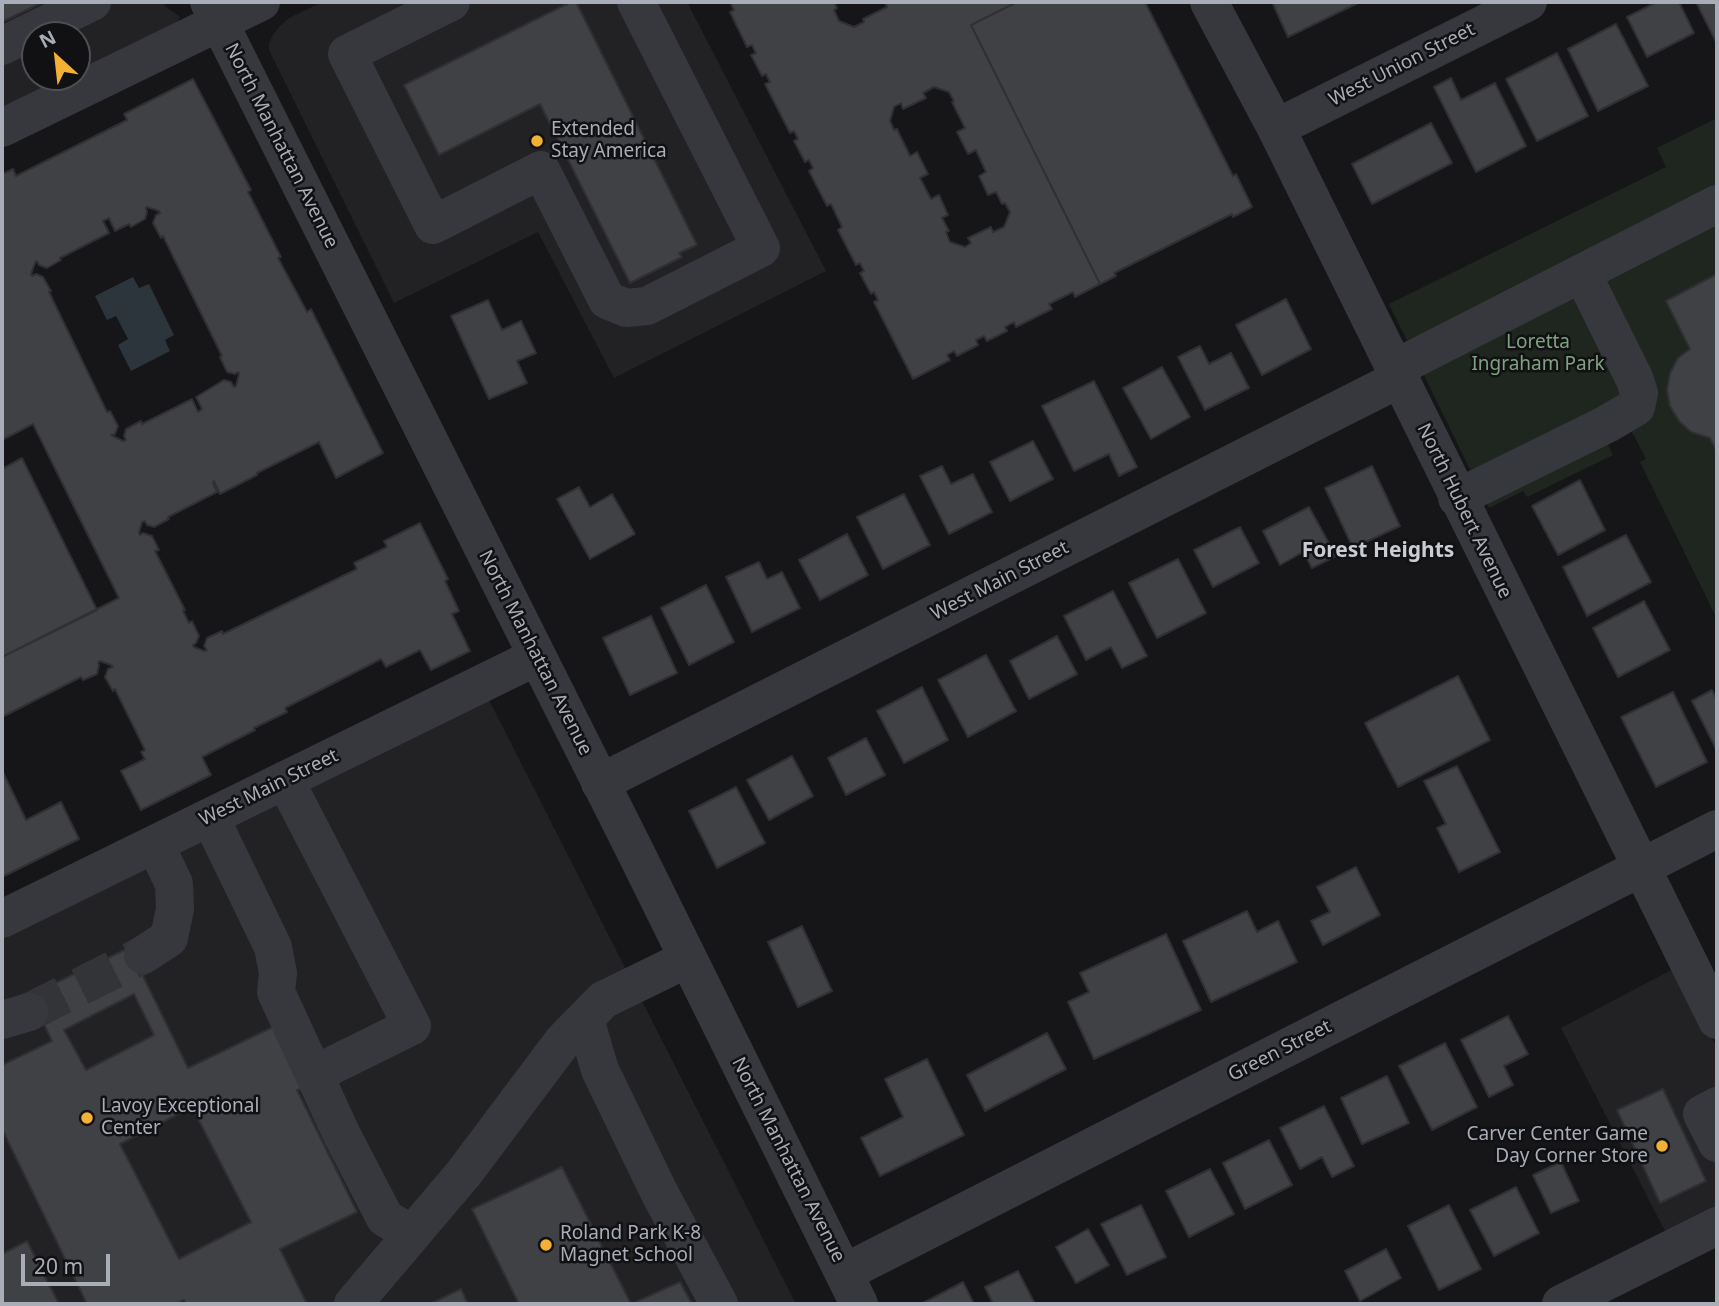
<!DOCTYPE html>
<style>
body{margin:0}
#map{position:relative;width:1719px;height:1306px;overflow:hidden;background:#161618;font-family:"Noto Sans",sans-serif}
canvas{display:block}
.frame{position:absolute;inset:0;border:4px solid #a8adb8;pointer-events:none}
.north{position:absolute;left:21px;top:21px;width:70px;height:70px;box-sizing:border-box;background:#111113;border:2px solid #4d4f55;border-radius:50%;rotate:333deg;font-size:19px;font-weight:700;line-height:28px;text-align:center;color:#a8adb8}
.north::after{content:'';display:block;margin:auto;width:24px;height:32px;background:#f2b134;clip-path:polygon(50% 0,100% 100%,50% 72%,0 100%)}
.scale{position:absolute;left:21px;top:1254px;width:89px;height:32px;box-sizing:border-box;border:4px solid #a8adb8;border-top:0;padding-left:9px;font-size:21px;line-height:24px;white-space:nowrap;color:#a8adb8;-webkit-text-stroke:5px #111113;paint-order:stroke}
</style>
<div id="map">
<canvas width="1719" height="1306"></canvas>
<div class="frame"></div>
<div class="north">N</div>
<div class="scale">20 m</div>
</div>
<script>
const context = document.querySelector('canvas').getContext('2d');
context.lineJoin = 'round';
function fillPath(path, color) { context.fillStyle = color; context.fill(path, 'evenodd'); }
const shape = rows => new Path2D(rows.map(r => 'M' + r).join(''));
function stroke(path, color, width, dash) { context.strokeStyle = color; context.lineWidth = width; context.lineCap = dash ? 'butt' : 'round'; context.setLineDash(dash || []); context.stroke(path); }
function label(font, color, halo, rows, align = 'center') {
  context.font = font + ' "Noto Sans",sans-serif'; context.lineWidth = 5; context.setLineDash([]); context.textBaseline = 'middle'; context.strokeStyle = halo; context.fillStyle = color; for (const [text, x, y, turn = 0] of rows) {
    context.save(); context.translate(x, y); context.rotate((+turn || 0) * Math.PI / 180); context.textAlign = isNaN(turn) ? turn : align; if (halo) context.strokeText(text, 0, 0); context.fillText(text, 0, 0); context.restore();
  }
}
const built = shape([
 [2,2,163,2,165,6,180,17,177,24,77,72,77,35,35,35,35,77,65,77,2,107],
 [322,2,687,2,826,271,614,378,538,232,394,303,269,50,269,43,273,35,279,27,289,18],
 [488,698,796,1304,2,1304,2,935],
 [1679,966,1717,1048,1717,1208,1666,1233,1561,1028]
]);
const green = shape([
 [1717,118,1717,619,1640,462,1646,459,1631,430,1607,442,1613,455,1527,497,1523,491,1489,508,1389,304,1666,167,1657,148]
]);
const water = shape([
 [133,277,139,288,149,284,174,335,165,340,170,351,131,371,118,345,128,339,116,316,107,320,95,296]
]);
const building = shape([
 [2,2,43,2,2,22,2,2],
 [571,2,576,2,697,245,679,253,682,257,630,283,540,104,439,155,404,85,571,2],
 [730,2,834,2,837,8,834,10,839,21,854,27,864,22,863,19,887,7,885,2,1017,2,971,25,1100,284,1075,297,1073,292,1049,304,1052,309,1016,327,1014,322,1005,327,1007,331,987,341,984,336,976,340,978,345,957,356,954,351,947,355,950,360,913,379,874,302,878,300,874,292,871,294,860,273,864,271,860,263,856,265,838,230,842,227,831,204,827,206,809,171,813,168,809,160,805,162,794,141,798,139,794,131,790,133,765,84,770,82,766,74,762,76,751,55,756,53,752,45,747,47,730,12,734,10,730,2],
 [934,87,949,92,954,101,952,102,965,128,957,132,968,154,976,150,986,172,979,176,988,195,996,192,1002,204,1005,203,1010,212,1004,227,993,232,991,227,968,238,971,243,965,247,950,242,946,232,949,231,942,218,948,215,939,195,931,199,920,178,928,174,917,152,910,156,897,129,894,130,890,121,894,107,901,103,903,109,926,98,923,93,934,87],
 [1017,2,1145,2,1233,176,1236,174,1252,207,1233,217,1232,214,1114,273,1116,276,1100,284,971,25,1017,2],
 [1277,2,1360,2,1288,37,1273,4,1277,2],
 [1657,2,1679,2,1694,33,1647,57,1627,17,1657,2],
 [1696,2,1717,2,1717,39,1715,40,1696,2],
 [1616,24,1648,86,1598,111,1568,49,1616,24],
 [1557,53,1588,116,1537,141,1506,79,1557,53],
 [1451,78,1461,100,1495,83,1526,146,1476,172,1434,87,1451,78],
 [193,79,251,190,248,192,281,257,278,258,307,312,311,309,383,453,336,478,319,442,257,473,257,475,220,494,214,481,213,483,217,492,168,517,169,519,154,527,147,525,145,521,142,522,139,533,140,535,143,533,152,536,159,550,155,551,185,610,183,611,189,623,192,621,199,636,196,643,193,645,194,647,204,651,207,650,204,646,207,638,222,631,223,634,357,569,354,563,387,547,384,541,420,523,448,579,445,581,459,611,452,614,470,651,431,670,420,650,386,667,381,659,285,708,287,712,254,728,255,730,202,757,211,775,141,810,121,771,145,759,141,752,145,750,115,689,113,691,105,677,108,669,113,667,111,665,100,661,98,663,99,665,97,674,83,680,81,677,2,717,2,657,119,598,33,424,2,440,2,174,13,169,16,176,127,120,124,114,193,79],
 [147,207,159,211,160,213,156,215,153,223,161,238,163,236,222,356,220,357,227,372,235,374,238,372,239,374,236,386,234,387,231,382,224,380,196,397,202,409,198,412,192,399,142,424,141,421,126,429,124,436,126,440,123,441,111,435,115,434,118,426,110,411,107,412,49,292,51,291,43,277,36,274,32,276,31,274,35,263,37,261,39,265,47,268,61,260,60,258,109,233,103,221,109,218,115,231,129,224,131,227,145,219,147,212,146,208,147,207],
 [1431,123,1452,163,1372,204,1352,164,1431,123],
 [1717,274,1717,452,1710,438,1691,432,1679,421,1670,406,1667,390,1670,373,1678,358,1690,349,1666,301,1717,274],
 [1286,299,1311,349,1262,375,1236,325,1286,299],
 [488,300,502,330,521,321,536,353,517,361,527,383,489,399,451,316,488,300],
 [1200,346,1209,364,1231,353,1249,388,1205,410,1178,357,1200,346],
 [1162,367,1190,417,1151,439,1123,388,1162,367],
 [1094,381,1137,467,1119,476,1109,454,1074,471,1042,406,1094,381],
 [1033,441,1053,479,1010,501,990,462,1033,441],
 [22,458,97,610,2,657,2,469,22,458],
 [942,466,951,484,973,474,992,512,949,534,920,476,942,466],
 [1372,466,1400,526,1353,548,1325,488,1372,466],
 [1580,480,1605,530,1558,555,1532,506,1580,480],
 [579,487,590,507,612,494,635,534,590,559,557,499,579,487],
 [904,494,930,545,883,569,857,517,904,494],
 [1309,507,1336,556,1312,568,1303,552,1280,565,1263,531,1309,507],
 [1240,527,1259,563,1213,587,1194,550,1240,527],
 [847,534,868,575,820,600,799,560,847,534],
 [1626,535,1651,582,1587,616,1563,567,1626,535],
 [1178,559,1206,613,1157,638,1129,583,1178,559],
 [759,562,767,579,782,572,800,608,752,632,726,577,759,562],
 [706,585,734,642,689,665,661,608,706,585],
 [1113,591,1147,656,1122,668,1111,647,1086,660,1064,616,1113,591],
 [1644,601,1670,650,1618,677,1593,628,1644,601],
 [651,616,677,673,630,695,603,638,651,616],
 [1057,636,1077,674,1029,699,1010,661,1057,636],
 [986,655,1016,711,968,737,938,680,986,655],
 [1458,676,1490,740,1398,787,1365,723,1458,676],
 [922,687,948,740,904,763,877,711,922,687],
 [1712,690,1717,700,1717,751,1692,701,1712,690],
 [1673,692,1707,762,1656,787,1621,717,1673,692],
 [866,738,885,775,846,795,828,758,866,738],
 [792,756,813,796,769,820,747,780,792,756],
 [1457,766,1500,852,1459,872,1437,828,1446,824,1424,781,1457,766],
 [2,770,26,820,61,802,79,839,2,877,2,770],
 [736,787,765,843,717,868,689,811,736,787],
 [1356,867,1380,915,1323,945,1311,921,1330,912,1317,887,1356,867],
 [1247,911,1257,932,1278,921,1297,962,1211,1002,1183,941,1247,911],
 [802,926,832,991,798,1007,768,942,802,926],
 [1166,934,1201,1010,1094,1059,1068,1002,1089,992,1080,973,1166,934],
 [137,944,141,972,188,1068,279,1024,309,1085,297,1090,357,1212,280,1249,307,1304,186,1304,184,1300,176,1304,87,1304,2,1129,2,1065,52,1041,43,1022,22,999,137,944],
 [134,994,154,1035,86,1070,64,1030,134,994],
 [192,1107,251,1222,179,1259,120,1144,192,1107],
 [1508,1016,1528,1054,1504,1066,1513,1085,1489,1097,1461,1040,1508,1016],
 [1047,1033,1066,1069,985,1111,967,1075,1047,1033],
 [1445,1043,1477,1107,1432,1130,1399,1066,1445,1043],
 [927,1059,964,1135,880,1176,861,1138,903,1117,885,1079,927,1059],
 [1387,1076,1409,1123,1362,1144,1341,1098,1387,1076],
 [1663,1089,1706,1181,1660,1203,1617,1110,1663,1089],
 [1324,1106,1354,1166,1332,1177,1322,1157,1300,1169,1280,1128,1324,1106],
 [1269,1140,1292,1185,1245,1209,1223,1163,1269,1140],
 [1561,1162,1579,1201,1551,1213,1533,1175,1561,1162],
 [562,1167,631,1304,680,1282,692,1304,519,1304,472,1209,562,1167],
 [1210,1169,1234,1214,1189,1237,1166,1191,1210,1169],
 [1516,1187,1539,1233,1494,1256,1470,1210,1516,1187],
 [1141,1205,1166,1257,1127,1275,1101,1224,1141,1205],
 [1449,1205,1481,1269,1439,1290,1408,1226,1449,1205],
 [1088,1229,1109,1265,1076,1283,1056,1247,1088,1229],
 [27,1241,59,1304,4,1304,2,1299,2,1254,27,1241],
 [1386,1249,1401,1278,1360,1301,1345,1271,1386,1249],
 [1018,1271,1035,1304,993,1304,985,1287,1018,1271],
 [963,1282,974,1304,924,1304,923,1303,963,1282],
 [461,1289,468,1304,430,1304,461,1289]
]);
const minorTunnel = shape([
 [29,1012,143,955]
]);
const minor = shape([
 [209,2,634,849,859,1304],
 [451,2,347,54,433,225,541,170,607,300,626,308,647,306,761,248,636,2],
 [1209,2,1276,128,1717,1020],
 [2,46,92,2],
 [2,128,261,2],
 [1276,128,1528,2],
 [1394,369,1717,204],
 [1457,498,1607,424,1636,407,1639,393,1635,380,1582,273],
 [285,780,412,1026,315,1074],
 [600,783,1399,379],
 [210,817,273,947,278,973,276,992,341,1133,385,1218,412,1234],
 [2,919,536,657],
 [143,955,169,938,175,909,174,884,155,844],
 [585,1019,600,1070,659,1192,719,1304],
 [2,1020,29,1012],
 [1717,1106,1702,1114,1717,1143],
 [844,1273,1717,829],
 [353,1304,464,1173,563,1041,603,1000,687,959],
 [1561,1304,1717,1226]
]);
const markers = [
 [537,141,7,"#f2b134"],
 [87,1118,7,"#f2b134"],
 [1662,1146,7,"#f2b134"],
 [546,1245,7,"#f2b134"]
];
const streetNames = [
 ["West Union Street",1402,65,-27],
 ["North Manhattan Avenue",281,146,63],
 ["North Hubert Avenue",1464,511,64],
 ["West Main Street",1000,581,-27],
 ["North Manhattan Avenue",535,653,63],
 ["West Main Street",269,788,-26],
 ["Green Street",1280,1051,-27],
 ["North Manhattan Avenue",788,1160,63]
];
const poiNames = [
 ["Extended",551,130],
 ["Stay America",551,152],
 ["Lavoy Exceptional",101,1107],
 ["Center",101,1129],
 ["Carver Center Game",1648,1135,"right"],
 ["Day Corner Store",1648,1157,"right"],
 ["Roland Park K-8",560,1234],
 ["Magnet School",560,1256]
];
const parkNames = [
 ["Loretta",1538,343],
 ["Ingraham Park",1538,365]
];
const neighbourhoodNames = [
 ["Forest Heights",1378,551]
];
fillPath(built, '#222225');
fillPath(green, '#1e261f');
fillPath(water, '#2c353c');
fillPath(building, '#404145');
stroke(building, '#303034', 2);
stroke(minorTunnel, '#333438', 38, [38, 19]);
stroke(minor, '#37383d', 38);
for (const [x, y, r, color] of markers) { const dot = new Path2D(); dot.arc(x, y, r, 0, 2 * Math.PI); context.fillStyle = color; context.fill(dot); stroke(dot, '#111113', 2.5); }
label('19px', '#a8adb8', '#111113', streetNames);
label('19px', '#a8adb8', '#111113', poiNames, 'left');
label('19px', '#7fa381', '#111113', parkNames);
label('bold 21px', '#c9ccd4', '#111113', neighbourhoodNames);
</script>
